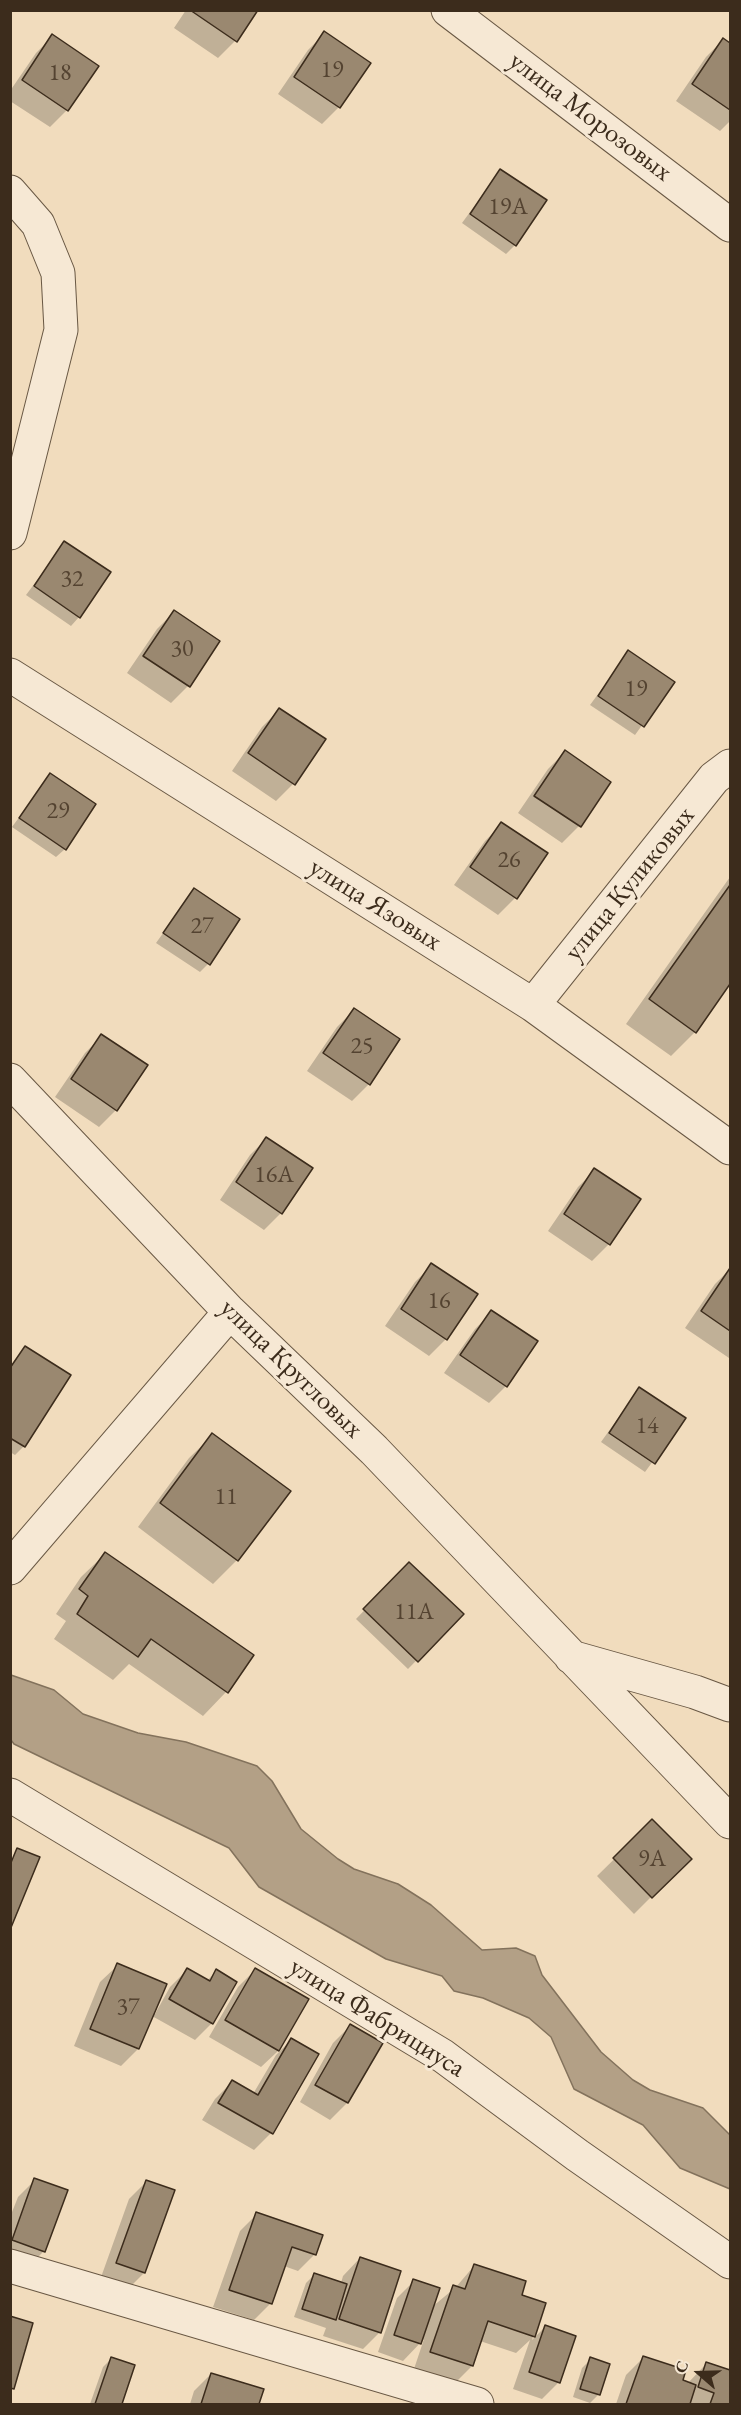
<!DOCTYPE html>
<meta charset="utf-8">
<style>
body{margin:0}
#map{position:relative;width:741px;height:2415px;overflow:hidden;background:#f1dcbd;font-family:"EB Garamond",serif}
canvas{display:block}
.frame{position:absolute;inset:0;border:12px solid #3c2c1c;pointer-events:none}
.north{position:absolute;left:669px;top:2343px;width:60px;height:60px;-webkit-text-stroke:4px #f6e8d4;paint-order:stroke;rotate:290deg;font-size:16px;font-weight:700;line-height:24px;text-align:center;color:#3c2c1c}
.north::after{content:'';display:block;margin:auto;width:21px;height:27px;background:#3c2c1c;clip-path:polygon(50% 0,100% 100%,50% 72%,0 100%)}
</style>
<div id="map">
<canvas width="741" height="2415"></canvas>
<div class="frame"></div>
<div class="north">С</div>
</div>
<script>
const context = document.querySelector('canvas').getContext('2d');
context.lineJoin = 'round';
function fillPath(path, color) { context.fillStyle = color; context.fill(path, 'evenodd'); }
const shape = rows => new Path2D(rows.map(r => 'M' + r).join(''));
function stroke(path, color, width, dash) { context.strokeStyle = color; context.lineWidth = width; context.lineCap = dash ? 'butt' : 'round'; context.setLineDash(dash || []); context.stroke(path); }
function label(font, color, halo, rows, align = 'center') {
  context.font = font + ' "EB Garamond",serif'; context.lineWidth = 6; context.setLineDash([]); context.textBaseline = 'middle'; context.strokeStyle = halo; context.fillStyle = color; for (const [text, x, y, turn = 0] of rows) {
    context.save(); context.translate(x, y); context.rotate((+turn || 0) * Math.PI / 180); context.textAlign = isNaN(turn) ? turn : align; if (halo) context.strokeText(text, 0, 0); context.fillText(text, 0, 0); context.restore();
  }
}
const water = shape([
 [11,1675,54,1690,83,1714,138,1733,186,1742,257,1766,272,1781,301,1829,338,1859,354,1869,398,1884,431,1905,482,1950,516,1948,535,1956,542,1975,601,2052,633,2080,650,2090,703,2108,730,2135,730,2189,680,2168,643,2125,574,2089,551,2037,529,2018,483,1998,454,1991,442,1976,386,1959,259,1887,229,1848,14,1744,11,1740,11,1675]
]);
const shadow = shape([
 [186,10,256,10,235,41,218,58,174,28],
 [325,33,339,107,322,124,278,94,308,50],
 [53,36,97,66,67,110,50,127,10,101,10,91,36,53],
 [723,40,730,45,730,121,720,131,676,101,706,57],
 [500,171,515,245,506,254,462,223],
 [65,543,79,617,71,626,26,595],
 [174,612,218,642,188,686,171,703,127,673,157,629],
 [629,652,673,682,635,735,590,705],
 [279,710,293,784,276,801,232,771,262,727],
 [565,752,609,782,579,826,562,843,518,813,548,769],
 [50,775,65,849,56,857,12,827],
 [502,824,515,898,498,915,454,885,485,841],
 [730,877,730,982,695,1032,671,1056,626,1024],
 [194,890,208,964,200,972,156,943],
 [354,1010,369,1084,352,1101,307,1071,337,1027],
 [102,1036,116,1110,99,1127,55,1097,85,1053],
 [267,1138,281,1213,264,1230,220,1200,250,1155],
 [595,1170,609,1244,592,1261,548,1231,578,1187],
 [432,1265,446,1339,429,1356,385,1326,415,1282],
 [730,1269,730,1357,729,1358,685,1328,715,1284],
 [492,1312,506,1386,489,1403,444,1373,475,1329],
 [25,1348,24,1446,15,1455,10,1452,10,1366],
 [639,1389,684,1419,645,1472,601,1442],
 [213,1435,237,1560,213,1584,138,1527,189,1458],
 [105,1554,226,1692,203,1716,129,1664,113,1680,54,1639,66,1621,56,1614,81,1577],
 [409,1564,462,1614,408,1669,356,1619],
 [652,1822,689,1859,634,1914,597,1876],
 [118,1965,155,2014,170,1987,187,1970,207,1981,216,1971,212,2023,195,2040,152,2016,138,2049,121,2066,74,2046,100,1982],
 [255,1970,307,1999,277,2052,261,2067,209,2037,238,1987],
 [350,2026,347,2103,330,2120,300,2102,333,2043],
 [291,2040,317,2054,271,2133,254,2150,202,2120,215,2099,232,2082,253,2094,276,2055],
 [35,2180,44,2251,27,2268,10,2262,10,2217,18,2197],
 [146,2182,144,2273,127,2290,100,2280,129,2199],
 [257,2214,315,2254,298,2271,284,2266,271,2303,254,2320,213,2307,240,2231],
 [360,2258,380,2332,363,2349,323,2336,326,2328,294,2317,306,2283,314,2275,341,2283,343,2276],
 [474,2266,520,2296,544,2304,532,2340,545,2327,559,2382,542,2399,513,2389,530,2340,516,2353,480,2341,472,2366,455,2383,414,2369,424,2339,403,2361,378,2352,397,2298,414,2281,432,2307,456,2287],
 [643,2358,688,2383,706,2364,730,2372,730,2404,616,2404,626,2375],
 [111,2359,134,2366,120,2404,90,2404,103,2367],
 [591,2359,599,2394,590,2403,573,2397,582,2368],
 [211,2374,262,2390,258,2404,190,2404,194,2391]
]);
const building = shape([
 [190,10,258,10,237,42,190,10],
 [324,31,371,63,340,108,294,77,324,31],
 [52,34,99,66,68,111,22,80,52,34],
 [723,38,730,43,730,110,692,84,723,38],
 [500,169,547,200,516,246,470,214,500,169],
 [64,541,111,572,80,618,34,586,64,541],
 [174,610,220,641,190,687,143,656,174,610],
 [628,650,675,682,644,727,598,696,628,650],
 [279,708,326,739,295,785,248,753,279,708],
 [565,750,611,782,581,827,534,796,565,750],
 [50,773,96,804,66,850,19,818,50,773],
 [501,822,548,853,517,899,470,867,501,822],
 [730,885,730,984,696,1033,649,999,730,885],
 [194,888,240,919,210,965,163,933,194,888],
 [354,1008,400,1039,370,1085,323,1053,354,1008],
 [101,1034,148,1065,117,1111,71,1079,101,1034],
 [266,1137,313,1168,282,1214,236,1182,266,1137],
 [594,1168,641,1199,610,1245,564,1214,594,1168],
 [431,1263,478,1294,447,1340,401,1309,431,1263],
 [730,1268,730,1331,701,1311,730,1268],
 [491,1310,538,1341,507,1387,460,1355,491,1310],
 [25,1346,71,1375,25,1447,10,1438,10,1368,25,1346],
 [639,1387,686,1418,655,1464,609,1433,639,1387],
 [212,1433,291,1491,238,1561,160,1503,212,1433],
 [105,1552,254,1655,228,1693,151,1639,138,1657,77,1614,88,1596,79,1589,105,1552],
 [409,1562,464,1614,418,1662,363,1609,409,1562],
 [652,1819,692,1859,652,1898,613,1858,652,1819],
 [17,1848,40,1857,10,1930,10,1865,17,1848],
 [117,1963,167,1984,139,2049,90,2029,117,1963],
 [187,1968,210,1981,216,1969,237,1982,213,2024,169,1999,187,1968],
 [255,1968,309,1999,279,2051,225,2020,255,1968],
 [350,2024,383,2043,348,2103,315,2085,350,2024],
 [291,2038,319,2054,273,2134,218,2103,232,2080,258,2095,291,2038],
 [34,2178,68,2190,45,2252,12,2240,34,2178],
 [146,2180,175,2190,145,2273,116,2263,146,2180],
 [256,2212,323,2235,316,2255,292,2247,272,2304,229,2290,256,2212],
 [360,2257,401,2271,381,2333,339,2319,360,2257],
 [474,2264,526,2281,522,2295,546,2303,535,2337,488,2321,473,2366,430,2352,453,2285,465,2289,474,2264],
 [314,2273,347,2284,336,2320,302,2309,314,2273],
 [413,2279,440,2288,421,2344,394,2335,413,2279],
 [10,2316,33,2323,14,2389,10,2388,10,2316],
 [545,2325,576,2336,560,2383,529,2372,545,2325],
 [643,2356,686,2370,683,2380,696,2385,690,2404,626,2404,643,2356],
 [111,2357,135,2365,122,2404,95,2404,111,2357],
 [590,2357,610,2364,600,2395,580,2389,590,2357],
 [706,2362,730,2370,730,2404,710,2404,714,2393,698,2387,706,2362],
 [211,2373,264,2389,259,2404,201,2404,211,2373]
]);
const minor = shape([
 [448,10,730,225],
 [10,192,38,224,58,273,61,330,10,533],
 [10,675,533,1005,730,1148],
 [533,1005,714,778,730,766],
 [10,1080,230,1312,374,1450,730,1822],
 [10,1568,230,1312],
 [571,1657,695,1692,730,1705],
 [10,1795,443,2056,577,2155,730,2262],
 [10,2266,477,2404]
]);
const numberNames = [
 ["19",332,70],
 ["18",60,73],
 ["19А",508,207],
 ["32",72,579],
 ["30",182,649],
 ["19",636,689],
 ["29",58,811],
 ["26",509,860],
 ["27",202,926],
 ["25",362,1046],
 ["16А",274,1175],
 ["16",439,1301],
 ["14",647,1426],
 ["11",226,1497],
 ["11А",414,1612],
 ["9А",652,1859],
 ["37",128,2007]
];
const streetNames = [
 ["улица Морозовых",590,117,37],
 ["улица Куликовых",630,884,-51],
 ["улица Язовых",375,905,32],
 ["улица Кругловых",291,1369,44],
 ["улица Фабрициуса",377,2018,32]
];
fillPath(water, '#b3a086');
stroke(water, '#83725c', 1.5);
fillPath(shadow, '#0003');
fillPath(building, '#9a8870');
stroke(building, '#3c2c1c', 1.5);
stroke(minor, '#695844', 35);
stroke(minor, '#f6e8d4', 33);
label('24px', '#544331', null, numberNames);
label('27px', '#3c2c1c', '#f6e8d4', streetNames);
</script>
